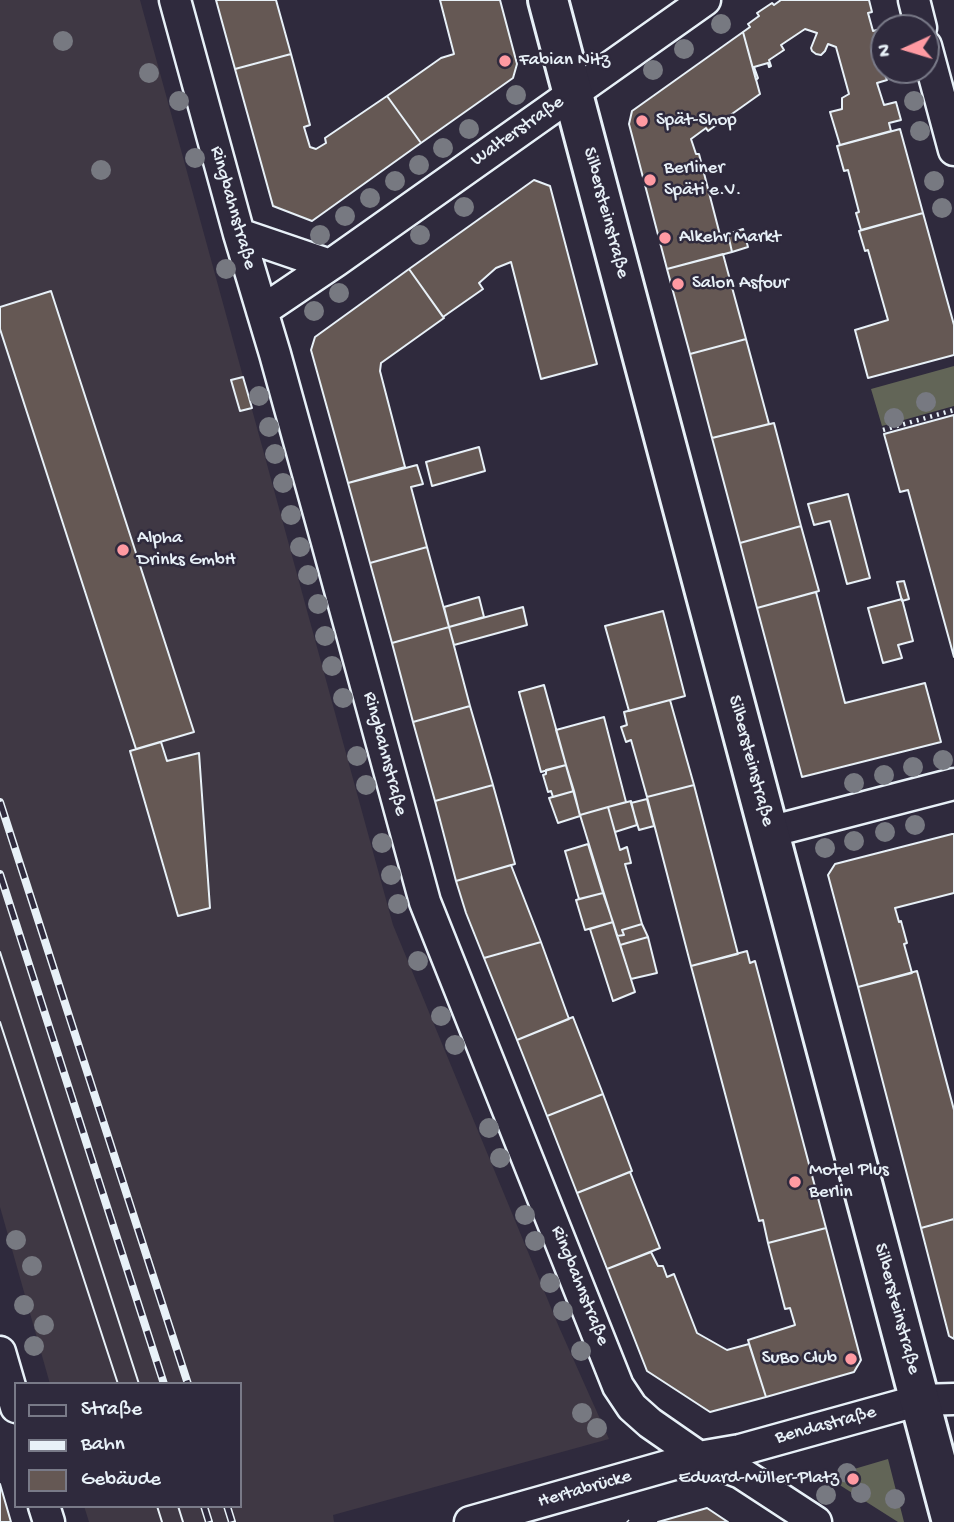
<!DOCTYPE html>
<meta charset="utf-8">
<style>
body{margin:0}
#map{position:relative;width:954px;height:1522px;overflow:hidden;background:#2f2a3d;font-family:"Gochi Hand",sans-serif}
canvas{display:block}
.legend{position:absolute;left:14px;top:1382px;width:228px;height:126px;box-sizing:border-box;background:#2f2a3d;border:2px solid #797a88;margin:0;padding:9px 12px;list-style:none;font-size:21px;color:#e8f1f8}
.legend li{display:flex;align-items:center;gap:14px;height:35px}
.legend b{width:35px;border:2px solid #797a88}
.north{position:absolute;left:870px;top:14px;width:70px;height:70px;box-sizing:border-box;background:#2f2a3d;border:2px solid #797a88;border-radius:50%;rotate:266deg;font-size:19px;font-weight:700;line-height:28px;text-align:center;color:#e8f1f8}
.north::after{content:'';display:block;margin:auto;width:24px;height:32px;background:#ff9aa2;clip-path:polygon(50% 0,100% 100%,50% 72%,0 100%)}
</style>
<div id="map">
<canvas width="954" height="1522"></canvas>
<ul class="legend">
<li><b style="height:9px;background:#2f2a3d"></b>Straße</li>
<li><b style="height:9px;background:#e8f1f8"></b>Bahn</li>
<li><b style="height:19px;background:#655854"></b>Gebäude</li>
</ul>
<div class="north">N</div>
</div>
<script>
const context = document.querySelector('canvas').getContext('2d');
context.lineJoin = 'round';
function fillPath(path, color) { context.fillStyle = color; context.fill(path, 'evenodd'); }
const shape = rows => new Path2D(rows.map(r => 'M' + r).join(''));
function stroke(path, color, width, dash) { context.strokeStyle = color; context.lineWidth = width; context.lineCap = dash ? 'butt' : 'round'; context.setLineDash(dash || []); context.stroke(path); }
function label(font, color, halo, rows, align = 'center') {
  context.font = font + ' "Gochi Hand",sans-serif'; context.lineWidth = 5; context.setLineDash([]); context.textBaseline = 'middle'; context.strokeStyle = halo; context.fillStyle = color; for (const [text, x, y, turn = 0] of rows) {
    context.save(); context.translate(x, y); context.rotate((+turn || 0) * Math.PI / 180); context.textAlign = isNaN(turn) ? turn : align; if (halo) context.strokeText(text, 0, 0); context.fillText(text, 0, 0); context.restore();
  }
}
const built = shape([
 [0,0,140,0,393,925,559,1327,609,1439,333,1515,334,1522,89,1522,84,1506,240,1506,240,1384,50,1384,0,1207]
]);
const green = shape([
 [954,366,954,406,882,426,871,389],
 [888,1459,904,1522,898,1522,827,1477]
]);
const building = shape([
 [216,0,276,0,291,54,235,69,216,0],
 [440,0,500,0,517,64,513,78,421,143,387,96,441,58,454,54,440,0],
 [781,0,869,0,872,12,868,13,873,31,877,30,880,43,883,42,884,70,887,70,888,74,885,75,887,80,877,83,884,105,896,102,901,120,889,123,891,131,840,145,830,112,842,109,842,98,849,94,836,47,828,44,825,51,821,55,816,54,812,51,811,48,817,33,805,29,781,45,784,50,769,60,771,66,769,67,768,63,754,67,758,78,756,80,743,32,750,27,748,24,759,16,757,13,772,3,774,5,781,0],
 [743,32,760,94,708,131,706,128,691,139,696,154,699,154,720,235,728,234,732,252,667,269,629,124,632,111,743,32],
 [291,54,310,125,304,127,310,147,316,149,326,143,325,138,387,96,421,143,312,221,273,206,235,69,291,54],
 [900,129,923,213,861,230,856,213,859,212,848,170,844,171,837,146,900,129],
 [534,180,550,186,597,364,541,379,511,262,496,268,479,283,483,289,443,317,409,269,534,180],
 [923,213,954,325,954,355,868,378,855,330,888,320,868,250,865,251,859,231,923,213],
 [743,229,748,247,732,252,728,234,743,229],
 [723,254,746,339,690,354,667,269,723,254],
 [409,269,444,318,381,363,380,371,405,467,348,483,311,350,315,337,409,269],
 [51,291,194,732,136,749,0,329,0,307,51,291],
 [746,339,769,424,712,438,690,354,746,339],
 [243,377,252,408,240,411,231,380,243,377],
 [954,415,954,657,908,490,900,492,884,434,954,415],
 [774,423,801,526,740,543,712,438,774,423],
 [479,447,485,471,432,486,426,462,479,447],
 [417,465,423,484,411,487,427,547,370,563,348,483,417,465],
 [848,494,870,578,847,584,830,521,814,525,808,504,848,494],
 [801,526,819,591,757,608,740,543,801,526],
 [427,547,449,627,392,643,370,563,427,547],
 [904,581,909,599,902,601,897,582,904,581],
 [816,592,845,703,925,683,941,742,802,777,757,608,816,592],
 [479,597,484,617,449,627,444,607,479,597],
 [902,599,913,641,898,645,902,658,883,663,868,608,902,599],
 [523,607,527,625,454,645,449,627,523,607],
 [663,611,685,696,629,711,605,626,663,611],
 [449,627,470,706,413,722,392,643,449,627],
 [544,685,566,765,541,772,519,692,544,685],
 [670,700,694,785,647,797,631,740,626,742,621,727,627,725,624,712,670,700],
 [470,706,493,785,435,801,413,722,470,706],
 [604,717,626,802,580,815,556,730,604,717],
 [161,742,167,761,199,753,210,908,178,916,130,751,161,742],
 [566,765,574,791,553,797,551,791,548,792,543,775,546,774,546,770,566,765],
 [493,785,515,864,456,881,435,801,493,785],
 [694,785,738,954,691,966,647,797,694,785],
 [574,791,580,816,558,823,549,798,574,791],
 [647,799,654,826,639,830,631,803,647,799],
 [631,801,637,825,615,832,608,807,631,801],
 [608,807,620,850,627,847,631,863,625,864,642,924,622,930,624,935,617,936,580,815,608,807],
 [952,834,954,834,954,893,895,908,899,922,901,921,907,943,904,944,912,973,858,987,828,875,835,864,952,834],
 [588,844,603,893,579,899,565,851,588,844],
 [511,865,541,942,484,958,466,913,456,881,511,865],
 [603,893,613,922,585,930,576,900,603,893],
 [613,922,635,992,613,1001,590,929,613,922],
 [642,924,648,937,620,945,617,936,624,935,622,930,642,924],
 [648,937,657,973,631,979,620,945,648,937],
 [541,942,569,1019,517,1040,484,958,541,942],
 [747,951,750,963,755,961,826,1228,768,1243,763,1220,759,1221,691,966,747,951],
 [917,971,954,1110,954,1219,921,1228,858,987,917,971],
 [573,1017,603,1094,547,1116,517,1040,573,1017],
 [603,1094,632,1171,577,1193,547,1116,603,1094],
 [630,1172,660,1248,607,1269,577,1193,630,1172],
 [954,1219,954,1339,949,1336,921,1228,954,1219],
 [826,1228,861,1360,854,1372,766,1397,748,1340,795,1325,790,1308,785,1309,768,1243,826,1228],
 [651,1252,658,1266,663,1266,667,1277,674,1274,697,1333,727,1350,749,1344,766,1397,710,1412,647,1371,607,1269,651,1252],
 [0,1484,11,1522,0,1522,0,1484],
 [707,1508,728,1522,658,1522,707,1508]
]);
const path = shape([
 [883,430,954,410],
 [627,1521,628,1522]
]);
const minor = shape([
 [175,0,239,234,275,354,327,542,425,902,618,1386,632,1407,650,1423,699,1457,741,1473,816,1522],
 [914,0,921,28],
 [926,46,954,150],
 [239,234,330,265],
 [262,311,336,261,705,0],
 [769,832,954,784],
 [0,1352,16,1407],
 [44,1506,49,1522],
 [470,1522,699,1457,740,1450,920,1400,954,1399]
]);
const tertiary = shape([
 [548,0,952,1522]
]);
const tram = shape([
 [0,952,139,1384],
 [0,1022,118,1384],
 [157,1506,162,1522],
 [178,1506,183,1522]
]);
const rail = shape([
 [0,802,188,1384],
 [0,874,164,1384],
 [204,1506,209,1522],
 [227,1506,232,1522]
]);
const trees = [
 [721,24],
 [63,41],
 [684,49],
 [653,70],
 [149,73],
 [516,95],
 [179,101],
 [914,101],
 [469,129],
 [920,131],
 [443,148],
 [195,158],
 [419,165],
 [101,170],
 [395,181],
 [934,181],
 [370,198],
 [464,207],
 [942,208],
 [345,216],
 [320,235],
 [420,235],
 [226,269],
 [339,293],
 [314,311],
 [259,396],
 [926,402],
 [894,418],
 [269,427],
 [275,454],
 [283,483],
 [291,515],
 [300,547],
 [308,575],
 [318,604],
 [325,636],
 [332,666],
 [343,698],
 [357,756],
 [943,760],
 [913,767],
 [884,775],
 [854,783],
 [366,785],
 [915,825],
 [885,832],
 [854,841],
 [382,843],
 [825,848],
 [391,875],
 [398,904],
 [418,961],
 [441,1016],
 [455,1045],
 [489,1128],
 [500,1158],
 [525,1215],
 [16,1240],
 [535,1241],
 [32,1266],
 [550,1283],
 [24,1305],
 [563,1311],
 [44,1325],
 [34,1346],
 [581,1351],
 [582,1413],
 [597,1428],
 [847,1473],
 [861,1493],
 [826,1495],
 [895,1499]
];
const markers = [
 [505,61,7,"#ff9aa2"],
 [642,121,7,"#ff9aa2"],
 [650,180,7,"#ff9aa2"],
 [665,238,7,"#ff9aa2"],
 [678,284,7,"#ff9aa2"],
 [123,550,7,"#ff9aa2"],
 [795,1182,7,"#ff9aa2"],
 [851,1359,7,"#ff9aa2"],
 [853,1479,7,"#ff9aa2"]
];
const poiNames = [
 ["Fabian Nitz",519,61],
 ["Spät-Shop",656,121],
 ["Berliner",664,169],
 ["Späti e.V.",664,191],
 ["Alkehr Markt",679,238],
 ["Salon Asfour",692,284],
 ["Alpha",137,539],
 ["Drinks GmbH",137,561],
 ["Motel Plus",809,1171],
 ["Berlin",809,1193],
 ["SuBo Club",837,1359,"right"],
 ["Eduard-Müller-Platz",839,1479,"right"]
];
const streetNames = [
 ["Walterstraße",518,132,-35],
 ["Ringbahnstraße",232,208,74],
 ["Silbersteinstraße",605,213,75],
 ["Ringbahnstraße",384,754,75],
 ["Silbersteinstraße",750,761,75],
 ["Ringbahnstraße",579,1286,68],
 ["Silbersteinstraße",896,1309,75],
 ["Bendastraße",826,1426,-15],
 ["Hertabrücke",585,1490,-16]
];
fillPath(built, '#3f3844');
fillPath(green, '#626557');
fillPath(building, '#655854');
stroke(building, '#e8f1f8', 2);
stroke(minor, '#e8f1f8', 35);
stroke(tertiary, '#e8f1f8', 44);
stroke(path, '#e8f1f8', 4.5, [2, 5]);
stroke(minor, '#2f2a3d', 30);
stroke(tertiary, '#2f2a3d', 38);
stroke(tram, '#e8f1f8', 2);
stroke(rail, '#e8f1f8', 8);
stroke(rail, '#2f2a3d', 5, [16]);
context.fillStyle = '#777981';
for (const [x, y] of trees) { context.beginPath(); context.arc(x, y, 10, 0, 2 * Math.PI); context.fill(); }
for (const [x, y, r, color] of markers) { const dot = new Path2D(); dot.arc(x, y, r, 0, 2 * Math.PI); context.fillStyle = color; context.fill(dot); stroke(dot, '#2f2a3d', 2.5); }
label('19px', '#e8f1f8', '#2f2a3d', poiNames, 'left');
label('19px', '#e8f1f8', '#2f2a3d', streetNames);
</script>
